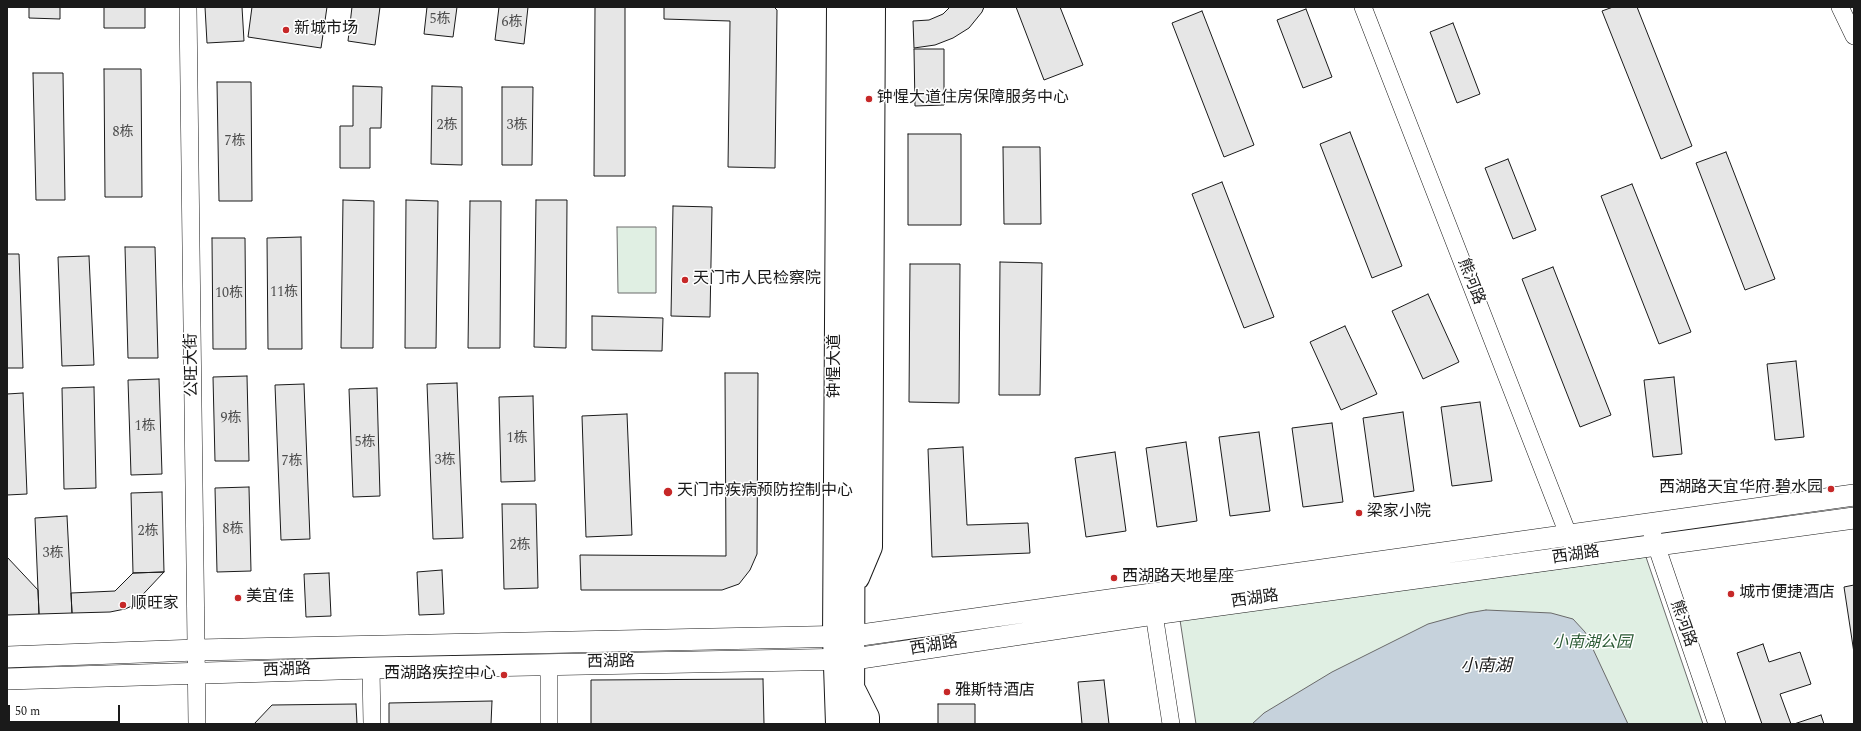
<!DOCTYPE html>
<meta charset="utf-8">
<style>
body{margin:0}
#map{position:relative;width:1861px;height:731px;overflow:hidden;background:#fff;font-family:Spectral,serif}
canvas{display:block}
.frame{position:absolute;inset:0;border:8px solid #1a1a1a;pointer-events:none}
.scale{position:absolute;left:8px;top:705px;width:112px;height:18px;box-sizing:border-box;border:2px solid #1a1a1a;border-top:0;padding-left:5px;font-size:12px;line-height:14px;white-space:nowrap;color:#1a1a1a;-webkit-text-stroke:3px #fff;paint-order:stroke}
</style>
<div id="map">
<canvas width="1861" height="731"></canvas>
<div class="frame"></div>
<div class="scale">50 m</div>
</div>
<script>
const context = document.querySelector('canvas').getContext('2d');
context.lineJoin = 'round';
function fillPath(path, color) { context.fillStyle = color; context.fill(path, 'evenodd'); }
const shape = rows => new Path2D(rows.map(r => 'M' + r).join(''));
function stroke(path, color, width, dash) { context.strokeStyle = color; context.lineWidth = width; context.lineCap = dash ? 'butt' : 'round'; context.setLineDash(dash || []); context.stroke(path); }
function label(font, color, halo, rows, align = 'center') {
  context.font = font + ' Spectral,"Noto Sans SC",serif'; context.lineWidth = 3; context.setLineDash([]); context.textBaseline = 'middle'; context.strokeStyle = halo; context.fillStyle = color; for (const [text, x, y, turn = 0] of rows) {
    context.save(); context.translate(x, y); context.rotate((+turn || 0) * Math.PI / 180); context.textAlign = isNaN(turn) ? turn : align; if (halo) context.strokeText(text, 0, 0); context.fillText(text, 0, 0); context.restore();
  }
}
const green = shape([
 [617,227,656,227,656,293,618,293,617,227],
 [1646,557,1703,724,1196,724,1180,620,1646,557]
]);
const water = shape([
 [1486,610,1551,613,1573,619,1585,632,1628,724,1252,724,1264,713,1332,672,1428,624,1468,613,1486,610]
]);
const building = shape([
 [29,7,60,7,60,19,29,18,29,7],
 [104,7,145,7,145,28,104,28,104,7],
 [205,7,242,7,244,41,207,43,205,7],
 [252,7,327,7,321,48,248,37,252,7],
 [352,7,380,7,375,45,348,41,352,7],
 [427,7,457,7,453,37,424,34,427,7],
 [499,7,528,7,524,44,495,40,499,7],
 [595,7,625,7,625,176,594,176,595,7],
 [664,7,774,7,777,10,775,168,728,167,730,21,664,19,664,7],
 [950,7,984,7,982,12,969,28,953,38,935,45,914,48,913,21,929,20,943,14,950,7],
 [1016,7,1060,7,1083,65,1044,80,1016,7],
 [1613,7,1637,7,1692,146,1661,159,1602,11,1613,7],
 [1306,9,1332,77,1303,88,1277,20,1306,9],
 [1202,11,1254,145,1224,157,1172,23,1202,11],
 [1453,23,1480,94,1457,103,1430,32,1453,23],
 [914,49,944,49,944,105,915,106,914,49],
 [104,69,141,69,142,197,105,197,104,69],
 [33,73,63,73,65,200,36,200,33,73],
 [217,82,251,82,252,201,219,201,217,82],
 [353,86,382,87,381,128,370,128,370,168,340,168,340,126,353,126,353,86],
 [432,86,462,87,462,165,431,164,432,86],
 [502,87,533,87,532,165,502,165,502,87],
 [1350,132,1402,266,1372,278,1320,144,1350,132],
 [908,134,961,134,961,225,908,225,908,134],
 [1003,147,1040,147,1041,224,1004,224,1003,147],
 [1726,152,1775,279,1745,290,1696,163,1726,152],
 [1508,159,1536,230,1513,239,1485,168,1508,159],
 [1222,182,1274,317,1244,328,1192,194,1222,182],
 [1632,184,1691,332,1659,344,1601,196,1632,184],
 [343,200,374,201,373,348,341,348,343,200],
 [406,200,438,201,436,348,405,348,406,200],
 [536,200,567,200,566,348,534,347,536,200],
 [470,201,501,201,500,348,468,348,470,201],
 [673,206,712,207,710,317,671,316,673,206],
 [301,237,302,349,268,349,267,238,301,237],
 [212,238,245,238,246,349,213,349,212,238],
 [125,247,155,247,158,358,128,358,125,247],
 [7,254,19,254,23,368,7,368,7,254],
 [89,256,94,365,62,366,58,257,89,256],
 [1000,262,1042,263,1040,395,999,395,1000,262],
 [910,264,960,264,959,403,909,402,910,264],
 [1553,267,1611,415,1580,427,1522,279,1553,267],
 [1428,294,1459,362,1423,379,1392,311,1428,294],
 [592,316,663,318,662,351,592,350,592,316],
 [1345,326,1377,394,1341,410,1310,342,1345,326],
 [1796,361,1804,437,1775,440,1767,364,1796,361],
 [725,373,758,373,757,554,750,570,739,584,722,590,581,590,580,555,726,556,725,373],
 [247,376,249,461,215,461,213,377,247,376],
 [1674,377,1682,454,1653,457,1644,380,1674,377],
 [159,379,162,474,131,475,128,380,159,379],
 [457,383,463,538,433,539,427,384,457,383],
 [304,384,310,539,281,540,275,385,304,384],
 [94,387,96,488,64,489,62,388,94,387],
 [377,388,380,496,353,497,349,389,377,388],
 [23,393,27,494,7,495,7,394,23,393],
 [533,396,535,481,501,482,499,397,533,396],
 [1480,402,1492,481,1452,486,1441,407,1480,402],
 [1403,412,1414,491,1374,497,1363,418,1403,412],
 [627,414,632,535,586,537,582,416,627,414],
 [1332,423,1343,502,1303,507,1292,428,1332,423],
 [1259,432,1270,511,1230,516,1219,437,1259,432],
 [1186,442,1197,521,1157,527,1146,448,1186,442],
 [963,447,967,525,1028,523,1030,553,932,557,928,449,963,447],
 [1115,452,1126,531,1086,537,1075,458,1115,452],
 [249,487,251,571,217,572,215,488,249,487],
 [162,492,164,572,133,573,131,493,162,492],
 [502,504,536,504,538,588,504,589,502,504],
 [67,516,72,613,39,614,35,518,67,516],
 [7,557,38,590,39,614,7,615,7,557],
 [442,570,444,614,419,615,417,572,442,570],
 [164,572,132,606,125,609,110,612,72,613,71,593,115,591,133,573,164,572],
 [329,573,331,616,306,617,304,574,329,573],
 [1854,585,1854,653,1844,587,1854,585],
 [1763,644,1769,662,1800,652,1811,684,1780,694,1791,724,1762,724,1737,653,1763,644],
 [763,679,764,724,591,724,591,680,763,679],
 [1104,680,1109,724,1082,724,1078,682,1104,680],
 [492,701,491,724,389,724,389,703,492,701],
 [356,704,357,724,254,724,272,705,356,704],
 [938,704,975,704,975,724,938,724,938,704],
 [1821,715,1824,724,1794,724,1821,715]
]);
const minor = shape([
 [188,7,197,724],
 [1363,7,1573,547],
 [1840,7,1854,36],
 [1652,533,1717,724],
 [1154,614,1171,724],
 [549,664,549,724],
 [371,668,372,724]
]);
const major = shape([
 [7,657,197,650,854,636,1854,495],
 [7,679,371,668,854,659,1154,614,1854,518]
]);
const highway = shape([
 [858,578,871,547,874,7],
 [855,691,868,717,868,724],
 [837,724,834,637,838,7],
 [853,724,855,7]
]);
const markers = [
 [286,30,4,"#c62828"],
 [869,99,4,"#c62828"],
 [685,280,4,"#c62828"],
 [1831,489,4,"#c62828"],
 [668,492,5,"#c62828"],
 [1359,513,4,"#c62828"],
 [1114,578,4,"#c62828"],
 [1731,594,4,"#c62828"],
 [238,598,4,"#c62828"],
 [123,605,4,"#c62828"],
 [504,675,4,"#c62828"],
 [947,692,4,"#c62828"]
];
const numberNames = [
 ["5栋",440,20],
 ["6栋",512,23],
 ["2栋",447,126],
 ["3栋",517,126],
 ["8栋",123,133],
 ["7栋",235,142],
 ["11栋",284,293],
 ["10栋",229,294],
 ["9栋",231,419],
 ["1栋",145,427],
 ["1栋",517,439],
 ["5栋",365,443],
 ["3栋",445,461],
 ["7栋",292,462],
 ["8栋",233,530],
 ["2栋",148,532],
 ["2栋",520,546],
 ["3栋",53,554]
];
const poiNames = [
 ["新城市场",294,30],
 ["钟惺大道住房保障服务中心",877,99],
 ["天门市人民检察院",693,280],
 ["西湖路天宜华府·碧水园",1823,489,"right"],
 ["天门市疾病预防控制中心",677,492],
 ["梁家小院",1367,513],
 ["西湖路天地星座",1122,578],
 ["城市便捷酒店",1739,594],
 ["美宜佳",246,598],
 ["顺旺家",131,605],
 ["西湖路疾控中心",496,675,"right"],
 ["雅斯特酒店",955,692]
];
const streetNames = [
 ["熊河路",1470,282,69],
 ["公旺大街",193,365,-91],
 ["钟惺大道",836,366,-90],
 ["西湖路",1576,556,-8],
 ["西湖路",1255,600,-8],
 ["熊河路",1682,624,71],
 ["西湖路",934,647,-9],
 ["西湖路",611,663,-1],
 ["西湖路",287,671,-2]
];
const parkNames = [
 ["小南湖公园",1592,644]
];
const waterNames = [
 ["小南湖",1486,668]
];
fillPath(green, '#e0efe3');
stroke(green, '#6a6a6a', 1);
fillPath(water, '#c6d2dc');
stroke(water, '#6a6a6a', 1);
fillPath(building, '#e6e6e6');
stroke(building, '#1a1a1a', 1);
stroke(minor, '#1a1a1a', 18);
stroke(major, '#1a1a1a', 22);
stroke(highway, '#1a1a1a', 24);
stroke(minor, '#fff', 17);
stroke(major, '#fff', 21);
stroke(highway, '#fff', 22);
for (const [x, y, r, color] of markers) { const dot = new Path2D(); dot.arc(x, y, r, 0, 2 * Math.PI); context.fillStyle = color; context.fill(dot); stroke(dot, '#fff', 1.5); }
label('14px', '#4d4d4d', null, numberNames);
label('16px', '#1a1a1a', '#fff', poiNames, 'left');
label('16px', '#1a1a1a', '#fff', streetNames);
label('italic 16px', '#2b5a34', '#fff', parkNames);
label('italic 17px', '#1a1a1a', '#fff', waterNames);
</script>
